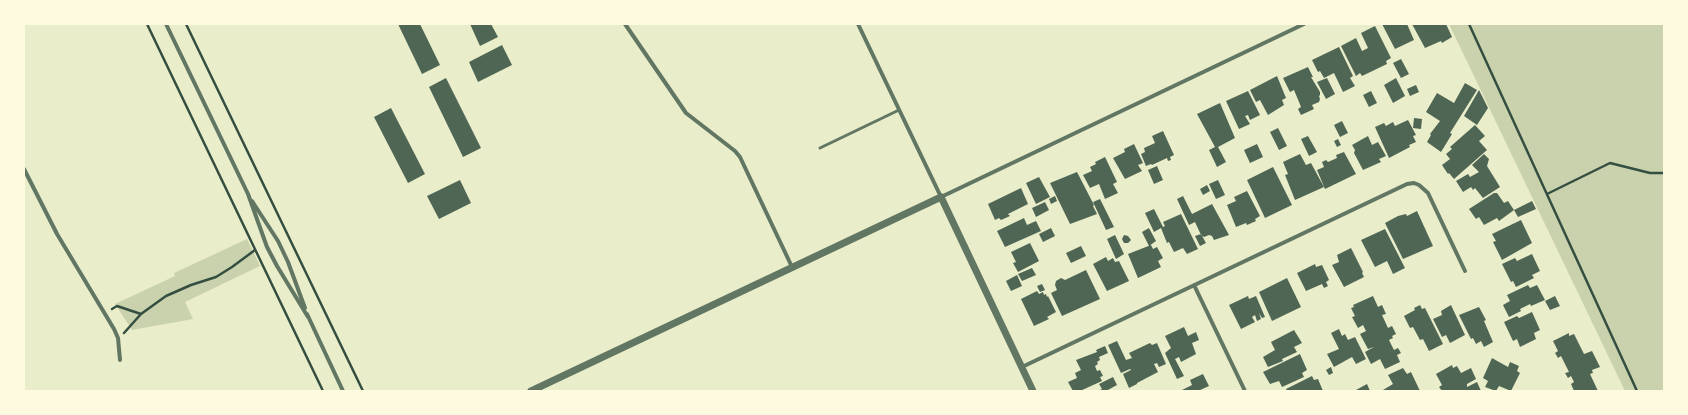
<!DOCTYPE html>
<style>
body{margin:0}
#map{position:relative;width:1688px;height:415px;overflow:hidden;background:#e9edc9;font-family:"Fira Sans",sans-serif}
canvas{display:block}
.frame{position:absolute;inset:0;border:25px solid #fefae0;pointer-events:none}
</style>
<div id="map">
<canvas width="1688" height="415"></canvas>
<div class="frame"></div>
</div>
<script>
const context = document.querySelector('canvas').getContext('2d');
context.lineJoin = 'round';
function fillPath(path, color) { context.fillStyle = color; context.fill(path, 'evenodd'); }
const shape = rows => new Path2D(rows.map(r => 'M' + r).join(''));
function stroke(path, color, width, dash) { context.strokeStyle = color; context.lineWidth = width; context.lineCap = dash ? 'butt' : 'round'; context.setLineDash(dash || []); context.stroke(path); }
const green = shape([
 [1449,24,1664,24,1664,391,1625,391],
 [247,239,260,266,185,302,193,319,132,330,115,304,175,276,174,273]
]);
const building = shape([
 [398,24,420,24,440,65,422,74],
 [470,24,491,24,498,37,480,46],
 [1382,24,1407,24,1414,40,1395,49],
 [1412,24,1446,24,1452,37,1442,43,1441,41,1425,48],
 [1375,26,1391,58,1386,61,1387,64,1362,76,1360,73,1356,76,1341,46,1356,38,1362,51,1368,48,1361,33],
 [502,45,512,65,478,82,469,62],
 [1339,47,1353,76,1350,78,1355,86,1343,92,1334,73,1324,78,1320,71,1318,72,1312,60],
 [1401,59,1409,74,1401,78,1393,63],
 [1308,67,1313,77,1311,77,1320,92,1320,95,1319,96,1320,99,1319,102,1312,105,1314,109,1301,115,1298,109,1301,107,1299,102,1294,90,1290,92,1283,78],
 [1277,76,1286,98,1282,100,1284,105,1268,115,1260,100,1256,102,1250,90],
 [446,78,481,148,463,157,429,87],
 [1327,78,1335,94,1326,99,1317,82],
 [1396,78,1405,96,1393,103,1384,85],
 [1465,83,1477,90,1450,133,1452,134,1441,152,1427,142,1431,135,1430,134,1440,121,1426,112,1437,93,1454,103],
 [1416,85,1419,92,1410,96,1407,89],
 [1479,90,1488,108,1477,125,1464,116],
 [1248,91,1260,115,1250,120,1248,115,1245,116,1250,124,1239,129,1226,101],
 [1371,91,1377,103,1369,107,1363,95],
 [1220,103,1235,138,1218,147,1226,162,1217,167,1209,150,1215,147,1197,114],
 [391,108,425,174,408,183,374,117],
 [1414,118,1422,119,1421,129,1413,128],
 [1408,120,1416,135,1413,136,1416,142,1409,145,1410,147,1389,158,1375,127,1384,123,1386,126,1393,122,1395,126],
 [1342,121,1348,133,1340,137,1334,125],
 [1475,125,1485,136,1479,141,1487,150,1454,179,1449,173,1448,174,1442,165,1450,159,1446,154,1452,149,1450,147],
 [1278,128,1287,146,1279,150,1270,132],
 [1163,131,1174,155,1170,157,1171,160,1168,161,1167,158,1152,165,1151,164,1146,166,1141,154,1145,152,1144,148,1155,143,1152,136],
 [1308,136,1317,152,1309,156,1301,139],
 [1368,136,1372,145,1378,142,1386,156,1379,159,1381,162,1363,170,1354,153,1355,150,1352,145],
 [1338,139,1341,145,1337,147,1334,141],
 [1134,144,1143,163,1138,165,1142,171,1125,179,1113,158,1125,152,1124,149],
 [1257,144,1263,157,1250,163,1244,150],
 [1344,152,1356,174,1325,189,1317,170,1324,167,1322,162,1326,160,1328,162,1337,158,1336,155],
 [1300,154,1306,165,1311,163,1324,187,1295,200,1285,175,1288,174,1283,162],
 [1484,154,1489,159,1487,166,1500,187,1483,198,1475,188,1473,190,1471,187,1463,192,1456,181,1468,174,1470,177,1479,172,1472,165],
 [1105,157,1117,182,1113,184,1118,193,1105,199,1099,184,1090,188,1083,175,1092,171,1090,167,1096,164,1095,162],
 [1157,166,1163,180,1154,184,1148,170],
 [1273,167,1292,205,1265,218,1247,180],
 [1077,172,1094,205,1093,206,1097,214,1070,224,1050,183],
 [1039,177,1050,197,1036,204,1026,183],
 [460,180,471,203,439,219,427,196],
 [1218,180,1225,195,1216,199,1209,184],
 [1207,185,1210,191,1203,195,1200,189],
 [1021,188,1028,204,1008,214,1010,216,1001,220,999,218,995,220,988,204],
 [1247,191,1260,216,1255,219,1256,221,1247,225,1246,223,1236,227,1227,205,1236,201,1234,197],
 [1494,193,1497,193,1504,203,1508,201,1514,210,1499,221,1497,218,1484,225,1479,217,1476,219,1469,209],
 [1055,196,1057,201,1051,204,1049,199],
 [1183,196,1192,214,1212,204,1229,235,1214,240,1212,236,1209,235,1204,237,1201,235,1195,222,1189,225,1177,199],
 [1100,199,1114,227,1106,230,1093,202],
 [1532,201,1536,209,1518,217,1514,210],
 [1045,202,1049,210,1036,217,1032,208],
 [1154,209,1163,227,1165,226,1163,222,1181,214,1198,249,1187,254,1183,248,1174,252,1169,242,1167,243,1161,228,1154,232,1145,213],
 [1417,211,1433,246,1403,259,1385,223,1398,216,1406,214,1407,216],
 [1024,218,1027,225,1036,221,1041,231,1005,247,997,231],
 [1521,220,1532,243,1502,260,1493,242,1496,241,1492,234],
 [1051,228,1055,236,1043,242,1039,234],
 [1149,228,1156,241,1149,246,1142,232],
 [1385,229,1405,268,1393,274,1387,261,1375,267,1361,240],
 [1201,234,1206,243,1200,246,1195,236],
 [1115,235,1124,254,1116,259,1107,239],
 [1124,235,1128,236,1131,240,1128,243,1124,243,1122,239],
 [1030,243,1039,261,1018,272,1013,263,1016,262,1011,252],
 [1151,245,1153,249,1157,247,1163,258,1158,261,1161,267,1138,278,1128,254],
 [1081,246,1086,256,1071,263,1066,253],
 [1351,248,1363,272,1362,273,1364,277,1344,287,1332,265,1339,262,1337,255],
 [1532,254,1540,271,1532,275,1534,278,1516,287,1513,281,1511,282,1502,264,1515,258,1517,261],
 [1106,257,1108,261,1113,258,1115,262,1119,261,1129,281,1107,291,1093,264],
 [1315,264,1316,267,1322,265,1329,280,1326,282,1328,286,1324,288,1322,284,1306,291,1297,273],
 [1032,268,1036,275,1022,281,1018,274],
 [1086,270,1100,299,1062,316,1051,293,1057,290,1055,285,1056,281,1061,278,1065,280],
 [1017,275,1022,286,1011,291,1006,281],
 [1287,278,1301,307,1272,321,1259,292],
 [1042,284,1045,290,1040,292,1037,286],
 [1528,285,1530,288,1537,285,1545,300,1531,306,1530,304,1520,309,1521,311,1509,317,1503,305,1510,301,1507,295],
 [1037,291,1039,294,1043,292,1044,295,1046,294,1047,297,1048,296,1056,312,1047,317,1049,319,1034,326,1021,299],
 [1248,296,1249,299,1256,296,1265,317,1262,318,1259,313,1261,319,1257,321,1255,315,1252,317,1255,322,1241,329,1229,305],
 [1373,296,1378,307,1382,305,1386,314,1382,315,1388,328,1392,326,1396,334,1392,336,1393,338,1389,340,1394,350,1398,348,1401,353,1397,355,1400,362,1385,369,1380,359,1371,364,1365,352,1374,347,1368,349,1360,334,1366,331,1363,325,1358,328,1352,317,1355,316,1351,308,1354,307,1353,305],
 [1555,296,1560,306,1550,310,1545,301],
 [1420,305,1422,309,1425,308,1443,344,1429,351,1423,339,1420,340,1413,327,1410,328,1404,316,1415,310,1414,308],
 [1451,305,1465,335,1450,343,1446,335,1442,337,1433,319,1442,315,1441,311],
 [1479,307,1486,320,1484,321,1493,342,1484,347,1481,341,1476,344,1473,338,1471,339,1459,315],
 [1532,312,1540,330,1534,333,1536,339,1520,347,1517,339,1513,341,1504,322,1517,316,1519,318],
 [1184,327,1188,336,1196,332,1199,340,1192,343,1196,354,1181,362,1179,357,1175,359,1184,376,1177,379,1165,353,1171,348,1165,336],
 [1339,329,1342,336,1345,334,1348,340,1355,337,1366,359,1356,364,1352,357,1334,367,1327,354,1339,349,1331,333],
 [1294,330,1302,343,1294,347,1297,352,1282,359,1283,361,1268,367,1263,357,1275,350,1271,342],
 [1569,333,1569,336,1574,334,1584,354,1592,351,1600,367,1592,370,1593,373,1590,374,1598,391,1574,391,1571,384,1574,382,1571,376,1568,378,1565,373,1569,372,1561,356,1558,358,1555,353,1558,351,1553,341],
 [1117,341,1126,360,1132,358,1129,353,1150,343,1152,345,1157,343,1166,364,1159,367,1157,363,1154,364,1158,372,1137,383,1137,384,1129,388,1123,374,1131,370,1130,369,1121,373,1108,345],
 [1105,346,1108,353,1099,357,1100,360,1097,362,1098,364,1095,366,1097,371,1100,370,1103,376,1100,377,1102,381,1080,391,1073,391,1068,382,1077,378,1075,373,1081,370,1076,360,1097,352,1096,350],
 [1300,354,1307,370,1302,373,1304,377,1282,387,1279,381,1270,384,1263,372],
 [1492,358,1508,367,1510,362,1519,366,1517,371,1520,373,1511,391,1499,386,1496,391,1485,387,1488,381,1483,378],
 [1452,365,1453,368,1457,366,1461,373,1471,368,1476,379,1467,384,1467,387,1477,382,1481,391,1442,391,1439,387,1442,385,1436,374],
 [1331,367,1333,373,1329,375,1326,370],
 [1403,368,1407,374,1411,372,1420,391,1384,391,1383,390,1393,384,1388,375],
 [1203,374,1209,386,1198,391,1180,391,1192,385,1190,380],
 [1312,376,1314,380,1318,379,1323,391,1287,391,1286,389],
 [1113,377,1117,385,1106,391,1098,391,1102,389,1099,384],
 [1367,384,1370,391,1357,391,1356,390]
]);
const path = shape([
 [147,24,323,391],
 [186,24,363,391],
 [1469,24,1637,391],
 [1547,194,1610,163,1650,173,1664,173],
 [112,309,117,306,141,314,166,296,191,285,216,277,232,267,255,250],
 [124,333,141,314]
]);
const service = shape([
 [820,148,899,110]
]);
const minor = shape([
 [166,24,248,194,267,247,277,266,308,317],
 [625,24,686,113,735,151,740,157,792,267],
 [858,24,941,197,1304,24],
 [24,169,57,234,114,329,118,338,120,360],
 [252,201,278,241,288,262,305,308],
 [1194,285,1245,391],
 [307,314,343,391],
 [1022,367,1407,184,1414,183,1419,185,1428,193,1465,271]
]);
const tertiary = shape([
 [531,391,941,197,1033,391]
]);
fillPath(green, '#cad2ad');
fillPath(building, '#4f6655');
stroke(path, '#344e41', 2.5);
stroke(service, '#617663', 3);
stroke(minor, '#617663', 4);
stroke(tertiary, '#617663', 7);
</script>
